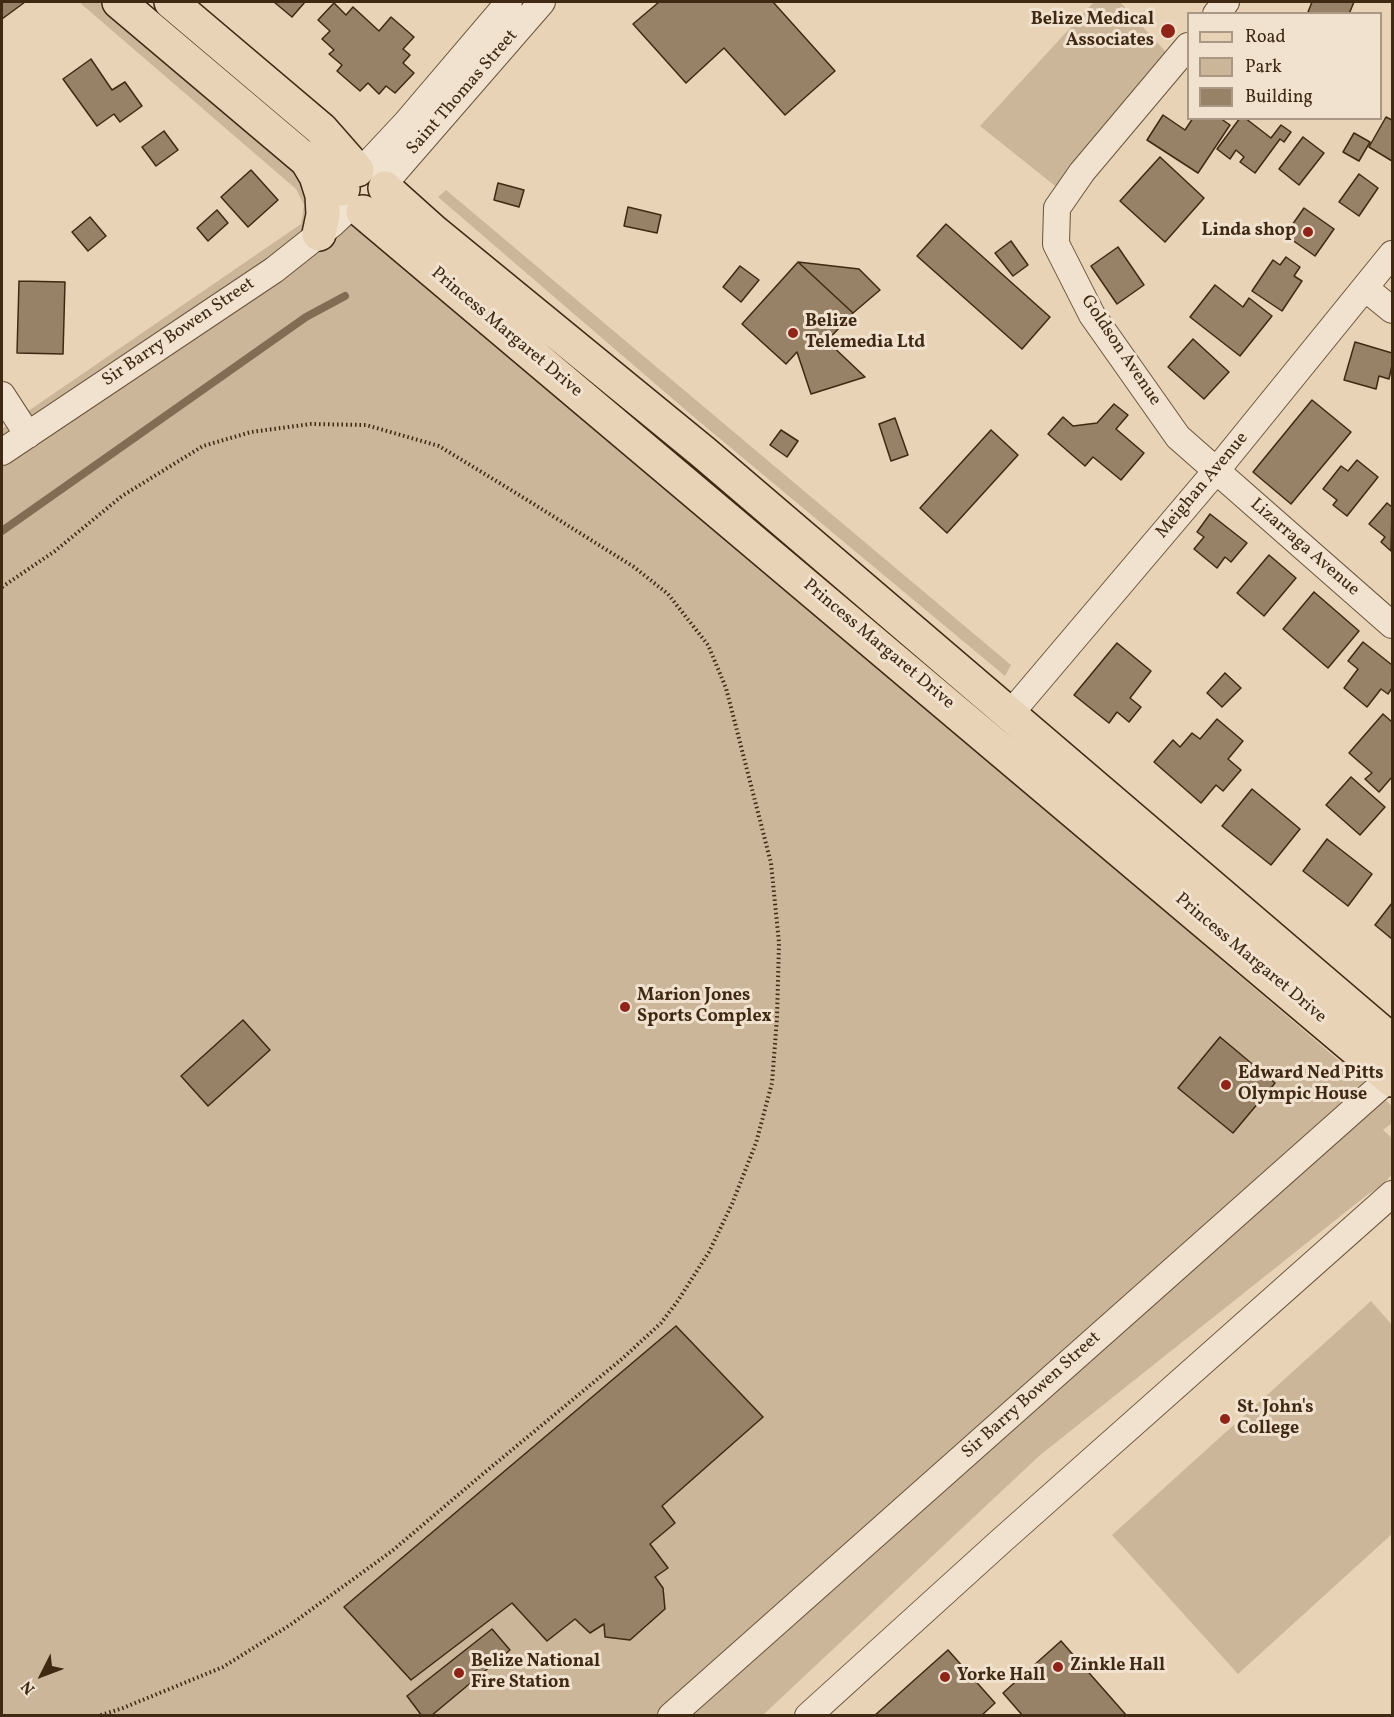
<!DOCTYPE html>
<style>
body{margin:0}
#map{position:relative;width:1394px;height:1717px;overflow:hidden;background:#e9d3b6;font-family:Vollkorn,serif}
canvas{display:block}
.frame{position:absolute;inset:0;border:3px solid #3f2912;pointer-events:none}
.legend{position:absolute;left:1187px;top:12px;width:195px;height:108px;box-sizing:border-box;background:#f1e2d0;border:2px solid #aa9884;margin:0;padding:8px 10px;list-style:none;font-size:18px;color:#3f2912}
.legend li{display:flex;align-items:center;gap:12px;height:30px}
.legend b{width:30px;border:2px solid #aa9884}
.north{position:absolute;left:12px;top:1645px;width:60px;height:60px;-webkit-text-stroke:4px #f1e2d0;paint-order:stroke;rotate:228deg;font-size:16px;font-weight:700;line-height:24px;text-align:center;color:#3f2912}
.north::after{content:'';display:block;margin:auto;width:21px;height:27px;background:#3f2912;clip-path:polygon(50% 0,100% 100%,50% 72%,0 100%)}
</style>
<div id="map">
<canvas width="1394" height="1717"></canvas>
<div class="frame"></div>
<ul class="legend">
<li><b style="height:8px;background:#e9d3b6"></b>Road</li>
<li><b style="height:16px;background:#ccb69a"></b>Park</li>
<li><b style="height:16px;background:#978167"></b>Building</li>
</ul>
<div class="north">N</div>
</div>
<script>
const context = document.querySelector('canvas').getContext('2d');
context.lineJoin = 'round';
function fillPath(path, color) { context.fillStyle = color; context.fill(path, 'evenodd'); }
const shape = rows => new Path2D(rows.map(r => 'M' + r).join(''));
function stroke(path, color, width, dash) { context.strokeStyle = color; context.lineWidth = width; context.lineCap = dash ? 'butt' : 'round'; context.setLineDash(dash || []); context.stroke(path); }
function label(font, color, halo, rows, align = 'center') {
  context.font = font + ' Vollkorn,serif'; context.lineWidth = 6; context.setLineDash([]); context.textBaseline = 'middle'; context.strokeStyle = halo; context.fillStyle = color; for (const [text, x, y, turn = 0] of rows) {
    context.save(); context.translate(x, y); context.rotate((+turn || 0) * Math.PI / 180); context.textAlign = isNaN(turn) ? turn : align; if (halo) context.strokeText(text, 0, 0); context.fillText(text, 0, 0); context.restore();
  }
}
const green = shape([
 [79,2,101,2,266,140,864,654,1392,1106,1392,1123,1383,1130,1392,1138,1392,1174,1382,1186,1367,1195,1039,1456,763,1715,2,1716,2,429,301,224,304,205,296,189],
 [1094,2,1120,2,1176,63,1059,189,980,126],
 [446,190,1011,665,1005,676,695,418,438,197],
 [1371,1301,1392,1325,1392,1534,1238,1674,1112,1535]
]);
const stream = shape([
 [2,531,306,317,345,296]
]);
const building = shape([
 [2,2,25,2,2,19,2,2],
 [274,2,305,2,292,17,274,2],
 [659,2,773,2,835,71,785,115,724,48,686,83,633,24,659,2],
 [1312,2,1354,2,1349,14,1312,14,1308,12,1312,2],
 [334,3,346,15,353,7,379,31,391,17,414,37,403,49,410,55,403,63,414,73,395,93,386,86,379,94,368,83,360,91,337,71,342,65,329,54,334,50,322,39,330,31,318,20,334,3],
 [91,59,112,90,125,82,142,106,120,122,114,114,97,126,63,79,91,59],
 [1163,115,1185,130,1193,118,1220,118,1230,125,1198,173,1147,140,1163,115],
 [1386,117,1392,120,1392,161,1369,147,1386,117],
 [1240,118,1245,118,1271,138,1281,125,1291,132,1284,142,1280,139,1255,173,1240,162,1244,157,1236,150,1230,159,1217,149,1240,118],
 [164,131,178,150,156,166,142,147,164,131],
 [1354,133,1370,142,1359,161,1343,152,1354,133],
 [1303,137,1324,153,1299,185,1279,169,1303,137],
 [1160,157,1204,198,1165,242,1120,201,1160,157],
 [251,170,278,200,248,227,221,197,251,170],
 [1359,174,1378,188,1359,216,1339,202,1359,174],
 [498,183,524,190,519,207,494,200,498,183],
 [628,207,661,215,657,233,624,226,628,207],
 [1304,208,1334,229,1315,256,1285,235,1304,208],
 [217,210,228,223,208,241,197,228,217,210],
 [90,217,106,236,88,251,72,232,90,217],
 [946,224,1050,317,1022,349,917,256,946,224],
 [1011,241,1028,265,1013,276,995,253,1011,241],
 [1118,247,1144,285,1117,304,1091,266,1118,247],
 [1286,257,1300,267,1294,276,1302,281,1282,311,1252,291,1273,260,1280,265,1286,257],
 [798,262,853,313,827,341,865,377,811,394,797,352,786,364,742,324,798,262],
 [798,262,859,269,880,290,853,313,798,262],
 [740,266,759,280,741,302,723,287,740,266],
 [19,281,65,282,63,354,17,353,19,281],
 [1215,285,1243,307,1249,298,1272,316,1240,356,1190,317,1215,285],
 [1193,339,1229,372,1204,399,1168,367,1193,339],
 [1355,342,1392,353,1392,365,1389,379,1379,376,1376,389,1344,380,1355,342],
 [1312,400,1351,432,1291,504,1253,472,1312,400],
 [1114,404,1128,415,1116,429,1144,453,1121,480,1093,457,1085,466,1048,434,1063,417,1073,426,1097,423,1114,404],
 [895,418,908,455,891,461,879,424,895,418],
 [781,430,798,441,787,457,770,445,781,430],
 [991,430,1018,455,947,533,920,508,991,430],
 [1357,460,1378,477,1347,516,1333,505,1337,500,1323,489,1341,466,1348,471,1357,460],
 [1387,503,1392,507,1391,551,1381,542,1385,537,1369,524,1387,503],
 [1210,514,1247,543,1231,562,1225,557,1217,568,1194,549,1204,537,1197,532,1210,514],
 [1269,555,1296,578,1264,616,1237,593,1269,555],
 [1314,592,1359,631,1328,668,1283,629,1314,592],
 [1363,642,1392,665,1392,688,1388,694,1381,689,1367,707,1344,688,1358,669,1348,661,1363,642],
 [1117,643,1151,671,1130,698,1141,707,1129,722,1117,712,1109,723,1074,695,1117,643],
 [1225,673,1241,688,1222,707,1207,693,1225,673],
 [1383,714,1392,722,1392,777,1379,792,1365,779,1372,773,1349,753,1383,714],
 [1217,719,1243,741,1228,759,1241,770,1223,791,1216,785,1201,803,1154,762,1173,740,1180,747,1192,733,1200,739,1217,719],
 [1351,777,1385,807,1360,835,1326,805,1351,777],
 [1252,789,1300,829,1271,865,1222,826,1252,789],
 [1327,839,1372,874,1348,906,1303,871,1327,839],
 [1392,903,1392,939,1375,925,1392,903],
 [243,1020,270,1050,208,1106,181,1076,243,1020],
 [1220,1037,1275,1083,1233,1133,1178,1088,1220,1037],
 [676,1326,763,1417,662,1506,675,1523,650,1544,668,1568,655,1577,663,1588,665,1609,630,1640,605,1637,604,1624,590,1633,575,1619,547,1641,512,1603,411,1680,344,1607,676,1326],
 [492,1629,510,1650,431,1716,422,1716,407,1696,492,1629],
 [1061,1641,1127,1716,1023,1716,1003,1693,1061,1641],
 [948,1650,995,1703,981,1716,874,1716,948,1650]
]);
const path = shape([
 [2,587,55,551,122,496,203,446,251,432,311,424,366,425,439,446,524,498,634,567,668,594,708,645,726,688,771,863,779,943,777,1018,772,1083,756,1143,732,1204,709,1252,677,1302,661,1323,623,1358,484,1473,392,1551,290,1625,223,1667,123,1708,98,1716]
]);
const minor = shape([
 [1216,14,1226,2],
 [1188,46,1082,172,1057,208,1056,244,1092,315,1178,437,1392,625],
 [363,169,406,123,509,2],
 [384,184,542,2],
 [1365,288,1392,310],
 [2,395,28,435],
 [2,452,274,270,332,224,350,207],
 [1010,714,1216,471,1392,254],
 [671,1716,1392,1076],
 [808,1716,1001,1541,1392,1194]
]);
const major = shape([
 [119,2,306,160,343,189],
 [171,2,321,129,357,170],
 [307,161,316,176,322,195,323,215,319,234],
 [385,188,433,231,703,452,1392,1041],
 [363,212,1392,1080]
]);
const markers = [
 [1168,31,8,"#8f2418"],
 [1308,232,6,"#8f2418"],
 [793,333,6,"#8f2418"],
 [625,1007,6,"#8f2418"],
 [1226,1085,6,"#8f2418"],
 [1225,1419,6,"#8f2418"],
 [1058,1667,6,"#8f2418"],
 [459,1673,6,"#8f2418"],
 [945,1677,6,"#8f2418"]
];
const poiNames = [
 ["Belize Medical",1154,21,"right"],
 ["Associates",1154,42,"right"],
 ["Linda shop",1296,232,"right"],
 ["Belize",805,323],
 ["Telemedia Ltd",805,344],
 ["Marion Jones",637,997],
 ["Sports Complex",637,1018],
 ["Edward Ned Pitts",1238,1075],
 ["Olympic House",1238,1096],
 ["St. John's",1237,1409],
 ["College",1237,1430],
 ["Belize National",471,1663],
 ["Fire Station",471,1684],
 ["Zinkle Hall",1070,1667],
 ["Yorke Hall",957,1677]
];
const streetNames = [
 ["Saint Thomas Street",463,93,-49],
 ["Sir Barry Bowen Street",179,333,-34],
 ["Princess Margaret Drive",506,333,40],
 ["Goldson Avenue",1120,351,56],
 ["Meighan Avenue",1203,486,-50],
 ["Lizarraga Avenue",1304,548,41],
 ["Princess Margaret Drive",878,645,40],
 ["Princess Margaret Drive",1250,959,40],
 ["Sir Barry Bowen Street",1032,1396,-42]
];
fillPath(green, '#ccb69a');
stroke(stream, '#826c53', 8);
fillPath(building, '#978167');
stroke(building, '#3f2912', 1.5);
stroke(minor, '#6a543b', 28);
stroke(major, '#3f2912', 36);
stroke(path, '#3f2912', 4, [1.5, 3]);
stroke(minor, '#f1e2d0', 26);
stroke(major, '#e9d3b6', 33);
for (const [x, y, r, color] of markers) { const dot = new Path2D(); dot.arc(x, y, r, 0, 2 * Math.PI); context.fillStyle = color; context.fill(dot); stroke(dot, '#f1e2d0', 2); }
label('bold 18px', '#3f2912', '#f1e2d0', poiNames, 'left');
label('18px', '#3f2912', '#f1e2d0', streetNames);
</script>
